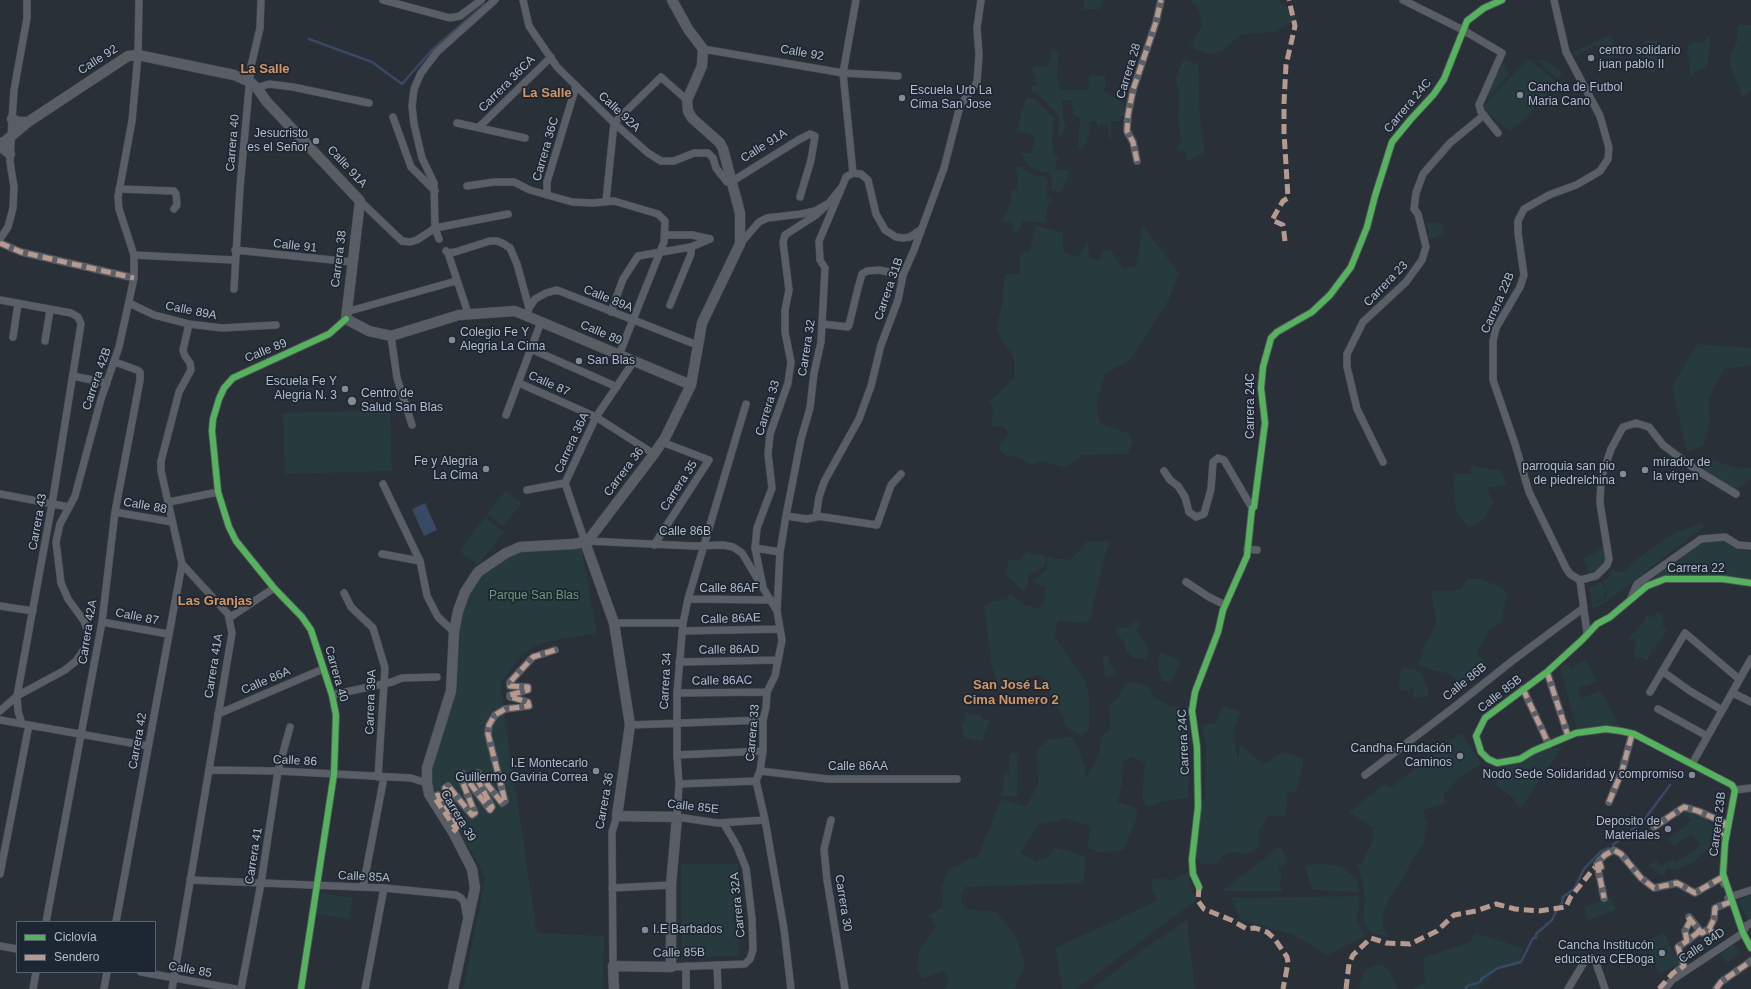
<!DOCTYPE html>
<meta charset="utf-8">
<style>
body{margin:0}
#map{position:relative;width:1751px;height:989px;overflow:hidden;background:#2a3038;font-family:Helvetica,sans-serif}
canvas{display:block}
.legend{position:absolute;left:16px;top:921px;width:140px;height:52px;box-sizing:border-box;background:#1d2633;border:1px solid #59626f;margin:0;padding:5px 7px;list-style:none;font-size:12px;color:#b4bcc9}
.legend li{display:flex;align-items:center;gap:8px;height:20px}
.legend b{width:20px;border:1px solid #59626f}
</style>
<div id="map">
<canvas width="1751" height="989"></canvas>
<ul class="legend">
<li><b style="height:5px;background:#56b35d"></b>Ciclovía</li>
<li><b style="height:5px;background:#b69a8f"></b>Sendero</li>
</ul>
</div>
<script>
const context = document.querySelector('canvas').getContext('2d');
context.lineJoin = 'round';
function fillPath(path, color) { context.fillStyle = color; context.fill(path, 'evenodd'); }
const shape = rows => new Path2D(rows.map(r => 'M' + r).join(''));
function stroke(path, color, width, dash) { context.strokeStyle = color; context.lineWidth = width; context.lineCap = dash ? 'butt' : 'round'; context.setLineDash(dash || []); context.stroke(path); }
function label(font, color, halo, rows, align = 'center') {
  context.font = font + ' Helvetica,sans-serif'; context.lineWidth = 3.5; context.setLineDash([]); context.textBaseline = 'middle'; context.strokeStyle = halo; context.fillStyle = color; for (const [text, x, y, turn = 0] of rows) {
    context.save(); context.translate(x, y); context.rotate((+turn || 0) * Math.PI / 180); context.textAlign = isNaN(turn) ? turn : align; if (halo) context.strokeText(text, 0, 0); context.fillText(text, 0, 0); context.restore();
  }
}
const green = shape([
 [1084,0,1103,0,1100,9,1083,9],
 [1191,0,1278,0,1298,17,1276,32,1242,34,1223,50,1211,54,1190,47,1202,25,1198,8],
 [1738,25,1751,25,1751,90,1743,97,1729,63,1732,50,1737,42],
 [1610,35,1619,52,1607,58,1606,57,1610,54,1605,48,1599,50,1596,45,1576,56,1574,52],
 [1708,36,1710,43,1707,67,1699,70,1690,76,1690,61,1689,57,1687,56,1688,45,1694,42,1703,43],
 [1645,41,1657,41,1659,49,1655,51,1657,59,1654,73,1651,73,1650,68,1647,65,1647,58,1636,56],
 [1052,50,1059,52,1057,75,1060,90,1088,90,1089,75,1105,76,1106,85,1104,91,1124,104,1124,116,1121,117,1120,121,1111,121,1112,137,1110,139,1107,125,1100,124,1099,130,1096,121,1090,121,1089,133,1087,134,1088,141,1081,150,1078,148,1080,118,1074,115,1071,101,1062,100,1063,121,1067,124,1063,133,1059,136,1059,116,1037,93,1031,91,1031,86,1036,85,1036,77,1032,70,1034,65,1048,67],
 [1182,59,1198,64,1200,120,1205,152,1187,162,1186,152,1177,150,1181,139,1178,121,1179,93,1176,80],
 [1526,60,1530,60,1557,82,1523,121,1509,131,1482,108],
 [1537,60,1545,60,1562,73,1558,80],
 [1504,61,1509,74,1489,97,1486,95],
 [1027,98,1033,98,1054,118,1052,138,1054,154,1061,159,1056,160,1056,169,1067,170,1070,174,1060,193,1057,192,1055,189,1052,191,1052,180,1048,172,1038,171,1029,166,1022,156,1022,152,1031,154,1035,136,1017,131,1022,109],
 [1014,167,1021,167,1025,171,1037,176,1044,176,1048,181,1047,195,1049,199,1052,199,1052,202,1048,204,1045,223,1023,221,1019,230,1014,233,1012,223,1002,222,1012,200,1010,195,1011,191,1017,190,1018,176],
 [1429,222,1443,224,1443,233,1436,238,1428,238,1429,229,1424,226],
 [1035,225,1063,233,1062,246,1066,254,1079,257,1088,239,1089,258,1099,261,1103,250,1111,251,1123,269,1137,266,1142,225,1179,273,1168,301,1131,359,1105,374,1097,401,1098,417,1100,424,1130,434,1132,440,1128,454,1083,455,1065,467,1039,461,1033,465,1015,456,1006,456,999,449,999,445,1008,436,1006,429,1002,425,991,427,993,407,989,402,1014,378,1014,358,996,330,1002,305,1005,274,1020,274,1020,257,1021,253,1030,251],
 [1697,344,1751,348,1751,365,1724,369,1709,398,1710,422,1704,445,1687,452,1672,386],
 [390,410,392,471,285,474,283,413],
 [1690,459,1709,459,1740,469,1751,467,1751,479,1734,491,1688,460],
 [1472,464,1478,467,1501,471,1507,485,1487,488,1493,503,1483,520,1469,528,1456,511,1453,473,1470,474],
 [505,491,522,503,503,526,487,514],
 [485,517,504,532,478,565,459,551],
 [1701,524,1705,526,1610,599,1593,609,1592,604,1606,599,1607,589,1603,581,1609,578,1612,569,1617,572,1627,570,1629,565,1662,541,1679,531],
 [1721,540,1737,549,1751,552,1751,581,1667,579,1644,583,1700,545,1708,541],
 [1110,541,1104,557,1090,620,1084,623,1058,621,1057,623,1055,638,1085,680,1089,695,1089,727,1086,733,1081,736,1065,726,1063,715,1052,701,1044,677,1038,675,1030,677,1028,685,1024,683,1000,691,992,666,984,607,993,601,1007,599,1010,594,1026,606,1038,608,1044,605,1045,587,1032,582,1047,570,1048,555,1052,559,1066,559,1069,561,1087,542],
 [581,546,597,633,550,641,534,647,522,655,500,683,537,933,604,936,603,989,463,989,485,878,478,862,433,791,431,782,431,769,456,691,460,612,480,574,521,549],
 [1604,547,1608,557,1603,568,1589,577,1582,576,1590,574,1584,559],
 [1029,552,1036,555,1041,554,1045,558,1045,563,1043,567,1029,575,1026,590,1023,591,1005,573,1009,560,1020,560,1026,553],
 [1467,579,1479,579,1499,586,1508,594,1504,605,1502,622,1490,629,1477,653,1486,663,1463,685,1449,674,1418,666,1423,648,1433,631,1436,622,1431,591,1461,590],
 [1601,582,1606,589,1605,598,1592,603,1590,597,1591,592,1588,590,1590,587],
 [1657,611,1665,618,1662,625,1667,629,1666,631,1660,642,1656,645,1654,650,1653,648,1648,658,1650,662,1641,657,1636,660,1633,651,1636,650,1634,646,1637,644,1634,639,1629,640,1628,638,1643,623,1648,614,1654,618],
 [1137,620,1141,622,1137,631,1149,649,1146,660,1132,657,1126,650,1124,642,1115,632,1117,628,1128,627],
 [1160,652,1180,660,1179,667,1171,682,1162,681,1158,670],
 [1108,655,1110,664,1116,671,1115,675,1105,677,1102,657],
 [1585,659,1598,682,1578,688,1581,698,1601,691,1619,727,1577,729,1560,668,1565,663,1571,669],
 [1402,667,1416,670,1422,674,1428,691,1428,696,1413,698,1414,687,1404,691,1400,690,1399,680],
 [1130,682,1150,687,1154,698,1169,705,1186,709,1190,738,1188,798,1161,802,1150,807,1146,805,1142,796,1145,763,1133,757,1123,761,1122,784,1118,802,1137,808,1136,820,1124,849,1116,851,1100,852,1087,848,1091,826,1075,822,1066,818,1038,825,1021,853,1036,862,1048,857,1054,848,1069,851,1086,857,1083,883,965,887,961,895,964,909,997,912,1017,940,1025,966,1014,989,943,989,949,982,944,971,923,979,917,968,919,951,935,928,930,915,943,907,941,888,949,869,959,866,968,859,978,857,1001,799,1026,807,1038,784,1037,750,1047,740,1073,736,1085,767,1086,778,1098,757,1102,736,1110,729,1109,705,1118,698,1125,684],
 [1223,706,1240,711,1233,734,1238,760,1240,745,1263,764,1273,759,1283,752,1303,758,1302,769,1296,791,1288,793,1285,817,1269,816,1259,831,1259,847,1245,855,1235,852,1222,856,1217,863,1203,865,1196,858,1201,799,1205,798,1206,747,1202,725,1216,723],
 [968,711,970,715,980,714,982,719,990,720,982,741,965,738,961,725,965,721,964,712],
 [1462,733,1481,764,1458,779,1444,794,1445,804,1423,810,1427,823,1423,845,1413,859,1400,884,1389,899,1384,912,1383,927,1389,937,1373,934,1365,925,1363,914,1365,896,1361,875,1356,865,1362,863,1372,842,1373,828,1349,812,1384,784,1392,787,1439,749],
 [1563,746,1520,809,1513,798,1497,786,1498,770,1503,762],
 [1018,753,1017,797,1002,796,1004,775,1009,774,1010,754],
 [1685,808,1710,818,1708,822,1720,828,1719,834,1708,840,1711,844,1708,850,1701,854,1694,862,1676,870,1667,869,1665,871,1665,876,1658,873,1649,866,1656,860,1661,866,1672,859,1676,863,1701,845,1692,833,1674,846,1668,839,1691,821,1683,812],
 [1280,846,1288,862,1278,869,1282,874,1280,886,1283,891,1222,891],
 [1318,863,1340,866,1348,871,1358,881,1359,892,1312,890,1305,867],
 [681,864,738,864,739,956,682,957],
 [1189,872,1191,889,1197,900,1076,989,1062,989,1055,948,1157,901,1151,886,1153,878,1171,880],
 [321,893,353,898,349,919,316,914],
 [1751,895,1751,920,1748,922,1739,900],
 [1360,896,1357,921,1365,936,1327,955,1294,935,1240,919,1231,898],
 [1611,897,1616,910,1588,920,1584,907],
 [1187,920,1195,989,1092,989,1144,949],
 [1475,933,1523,948,1520,961,1493,970,1489,979,1477,989,1412,989,1425,982,1423,958,1470,942],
 [1664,933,1679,964,1660,973,1645,942],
 [1734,944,1740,953,1727,963,1720,954],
 [1382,964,1390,972,1398,989,1359,989,1364,970]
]);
const water = shape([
 [425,503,437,530,424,536,412,509]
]);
const stream = shape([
 [309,39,372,62,402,84,432,50,485,4],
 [1613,845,1644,820,1670,785],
 [1585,868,1600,852,1608,848],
 [1558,908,1562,903,1563,897,1574,889,1584,869],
 [1466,989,1466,987,1472,984,1475,984,1481,981,1481,979,1498,968,1521,962,1533,938,1536,938,1536,934,1552,920,1557,910]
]);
const street = shape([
 [383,0,450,18,460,16,481,0],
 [523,0,529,26,557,67,614,123,648,153,661,161,674,161,694,153,708,153,713,158,716,168,724,178,727,182,731,182,800,139,810,134,815,136,811,160,800,197],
 [1403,0,1463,30,1502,53,1479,105,1481,112,1498,133],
 [1554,0,1566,52,1600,116,1609,148,1608,159,1600,171,1590,177,1576,185,1549,195,1524,209,1518,221,1518,233,1524,275,1520,287,1496,328,1493,341,1493,380,1515,444,1529,492,1566,568,1570,574,1580,580,1587,633],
 [703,49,843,73,898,76],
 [257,88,269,84,293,87,369,103],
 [393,117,411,167,435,191],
 [457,123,525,138],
 [479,127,551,57],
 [1137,161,1133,142,1127,131,1128,115,1133,90,1156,22,1161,0],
 [853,173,843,73,856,0],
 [467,186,494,182,514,182,530,190,572,202,593,203,614,201,658,214,665,221,664,242,619,355],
 [119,189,174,191,176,194,177,205,174,209],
 [547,195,547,182,576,86],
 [360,201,402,241,410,242,417,240,435,228,508,214],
 [606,201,614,123,661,77,687,100],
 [665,235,692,235,710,239],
 [0,239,8,227,13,208,14,187,10,162,12,119,14,90,27,18,27,0],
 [439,239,435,228,434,183,422,158,414,124,412,106,414,89,421,73,437,52,495,0],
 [0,243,21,252,134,278],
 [740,244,759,222,767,218,801,214,815,211,829,203,842,187,846,177,853,173,861,174,868,180,876,214,885,230,896,237,903,238,910,237,920,230],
 [235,250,352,262],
 [446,251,448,253,455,252,490,241,497,241,504,244,510,248,517,264,529,308],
 [448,253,468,313],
 [134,255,234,260],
 [234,289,240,187,251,66,260,28,261,0],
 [0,300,71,313,78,317,81,324,52,504,17,696,18,711,22,724],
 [129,303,154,315,189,324,222,328,276,325],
 [670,305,691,254,691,247],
 [346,312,456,281],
 [611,312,623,279,638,256,691,247,710,239],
 [527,316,529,308,535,299,546,293,557,290,692,343],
 [823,324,848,327,849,325,858,288,862,274,867,271,879,270,903,275],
 [391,336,397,378,412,425],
 [13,337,18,304],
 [45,341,50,310],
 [531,349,617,387],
 [73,376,107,383],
 [519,383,596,417,654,454],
 [746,404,688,599,683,623,677,693,677,755,679,784,677,817,718,823,765,820],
 [506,415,541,322],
 [1383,462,1357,409,1347,367,1347,354,1363,322,1406,282,1422,260,1426,247,1418,214,1414,209,1416,193,1423,174,1450,143,1484,115],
 [1164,471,1170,480,1178,486,1185,497,1189,512,1196,517,1204,514,1211,489,1213,462,1218,458,1224,460,1252,508],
 [383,484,420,561,427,596,438,617,454,632],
 [527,490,565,483],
 [0,494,69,507],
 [169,502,218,492],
 [115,512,172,522],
 [786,516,801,439,810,408,814,373,821,342,825,268,820,260,819,241,842,187],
 [817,516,877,525,891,485,901,474],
 [587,541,694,546,723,545,733,547,742,553,777,611,782,640,775,676,767,692,766,708,763,720,763,751,760,771,756,781,765,820,784,929,791,989],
 [585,542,565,483,596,417,634,361],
 [654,545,709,460,662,442],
 [755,548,780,552],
 [1247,549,1257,550],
 [382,554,420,561],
 [1580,580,1596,576,1607,565,1609,559,1600,503,1601,479,1611,449,1623,427,1636,423,1649,427,1663,445,1695,469,1736,494],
 [1186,582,1209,597,1225,605],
 [1751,583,1723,579,1665,579,1647,586,1610,617,1597,624,1582,640,1547,672,1485,718,1476,736,1481,752,1488,759,1497,763,1520,759,1533,751,1576,733,1606,729,1621,731,1634,734,1732,785,1735,790,1725,843,1723,874,1743,933,1751,948],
 [763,587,755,548,757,528,772,488,768,454,770,434,788,383,791,362,785,332,785,310,789,290,783,242,785,235,816,215,829,203],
 [344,593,351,607,373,628,385,668,378,777],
 [1631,598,1637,584,1701,539,1725,537,1738,545,1751,546],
 [688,599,771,600],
 [0,606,33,611],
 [777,611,780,552,786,516,807,519,816,517,819,497,824,482,859,419,871,386,881,345,898,300,903,275,914,250,944,168,960,106,977,82,979,55,977,28,981,0],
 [229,618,274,588],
 [102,622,168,634],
 [614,623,683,623],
 [682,631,779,629],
 [679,662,778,660],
 [1662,671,1690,691,1722,710],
 [1547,672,1568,736],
 [1523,689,1549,745],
 [1650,692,1685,633,1739,679],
 [677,693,767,692],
 [1733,693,1751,702],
 [332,695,392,682,402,678,437,677],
 [1658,709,1707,736],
 [0,711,17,696,65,670,76,661,85,648,87,640,88,632,84,621,68,599,61,583,56,542,60,524,75,496,101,399,119,347,134,278,134,255,119,209,118,197,132,121,138,55,139,0],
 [218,714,323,669],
 [0,720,148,746],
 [630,725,763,720],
 [677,755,763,751],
 [1692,764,1751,659],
 [209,770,278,771,411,778,427,783],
 [760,771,828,779,957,779],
 [1365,775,1453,708,1512,661,1582,609],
 [460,776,463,774,490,810,492,807,475,775,478,773,502,803,505,801,488,734,489,725,495,715,505,709,529,706,528,702,510,697,510,695,528,690,528,687,510,686,510,682,533,657,555,650],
 [679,784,756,781],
 [1735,790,1751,788],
 [1609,802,1622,771,1632,734],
 [438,803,434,797,438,795,459,826,462,825,445,788,448,786,472,815,475,813,460,776],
 [831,820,824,849,827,880,845,989],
 [1654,827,1684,807,1698,811,1725,823,1724,830,1715,842],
 [1597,864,1604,898],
 [1597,868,1601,867,1599,861,1605,855,1614,850,1621,854,1641,878,1654,888,1677,883,1695,893,1721,878,1724,884],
 [0,874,29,725],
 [190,880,384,888,456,895,461,898,464,902,467,918],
 [363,887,384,777],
 [1199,887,1193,874,1192,860,1198,807,1197,747,1192,711,1195,692,1218,632,1223,610,1247,556,1252,508,1254,507,1265,423,1261,388,1263,367,1271,338,1277,332,1312,312,1330,295,1351,267,1367,227,1375,196,1392,142,1411,119,1434,94,1444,79,1467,21,1484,8,1502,0],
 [612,888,671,885],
 [1730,897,1751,890],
 [1689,917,1702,933,1709,929,1713,933],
 [1691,919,1685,931,1687,941,1700,931],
 [46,922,102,622,115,512,140,380,140,372,137,370,115,362],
 [116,922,182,564],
 [1709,929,1714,919,1715,908,1730,902,1728,898],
 [0,946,17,949],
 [717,965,718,989],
 [613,966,612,832,617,816],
 [686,966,686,989],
 [671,967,745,964,750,959,753,950,752,919,746,868,737,846,724,824],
 [1677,971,1684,966,1678,947,1687,941],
 [141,972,236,989],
 [33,989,36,972],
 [104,989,107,972],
 [172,989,232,633,228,614,182,564,161,471,161,461,179,392,191,370,190,363,185,356,183,350,189,324],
 [241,989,261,883,278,771,290,727],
 [301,989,334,774,336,715,332,695,311,630,302,617,274,588,236,541,229,527,218,492,212,431,213,419,219,399,224,388,233,378,329,334,346,319],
 [365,989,384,888],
 [1568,989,1583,964,1589,958,1592,957,1595,960,1605,989],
 [1665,989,1672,980,1743,933,1746,926,1751,923],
 [1716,989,1721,982,1751,961]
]);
const secondary = shape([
 [12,119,18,122,28,122],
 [0,143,4,142,28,122,128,56,138,55,234,75,250,82,257,88,267,102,360,201,346,319,369,331,391,336,459,315,515,311,691,385],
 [0,146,10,154],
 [585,542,614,623,630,725,617,816,677,817,671,885,671,967,613,966,614,989],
 [453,989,475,888,472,869,453,832,429,794,427,783,427,768,451,691,454,632,458,611,465,592,478,572,506,553,520,547,573,544,585,542,590,538,654,454,665,438,691,385,702,323,740,244,740,213,723,149,720,143,692,118,688,111,687,100,702,66,703,49,688,29,672,0]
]);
const quiet = shape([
 [1137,161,1133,142,1127,131,1128,115,1133,90,1156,22,1161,0],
 [1285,241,1283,225,1272,220,1283,201,1288,198,1284,132,1284,103,1286,65,1295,26,1289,0],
 [0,243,21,252,134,278],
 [1547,672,1568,736],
 [1523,689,1549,745],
 [460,776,463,774,490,810,492,807,475,775,478,773,502,803,505,801,488,734,489,725,495,715,505,709,529,706,528,702,510,697,510,695,528,690,528,687,510,686,510,682,533,657,555,650],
 [1609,802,1622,771,1632,734],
 [1654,827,1684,807,1698,811,1725,823,1724,830,1715,842],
 [453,832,456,829,434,797,438,795,459,826,462,825,445,788,448,786,472,815,475,813,460,776],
 [1597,863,1604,898],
 [1597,868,1601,867,1599,861,1605,855,1614,850,1621,854,1641,878,1654,888,1677,883,1695,893,1721,878,1724,884],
 [1199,887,1198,901,1204,909,1231,920,1247,929,1255,928,1267,932,1274,938,1287,957,1288,963,1283,989],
 [1688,917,1702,933,1709,929,1713,933],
 [1691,919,1685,931,1687,941,1700,931],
 [1709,929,1714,919,1715,908,1730,902,1728,897],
 [1346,989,1349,964,1353,955,1371,938,1386,943,1410,944,1437,931,1454,915,1476,911,1496,904,1515,909,1539,911,1566,907,1570,898,1595,867],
 [1659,989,1673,973,1684,966,1678,947,1687,941],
 [1716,989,1721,982,1751,961]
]);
const cycleway = shape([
 [1751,583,1723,579,1665,579,1647,586,1610,617,1597,624,1582,640,1547,672,1485,718,1476,736,1481,752,1488,759,1497,763,1520,759,1533,751,1576,733,1606,729,1621,731,1634,734,1732,785,1735,790,1725,843,1723,874,1743,933,1751,948],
 [1199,887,1193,874,1192,860,1198,807,1197,747,1192,711,1195,692,1218,632,1223,610,1247,556,1252,508,1254,507,1265,423,1261,388,1263,367,1271,338,1277,332,1312,312,1330,295,1351,267,1367,227,1375,196,1392,142,1411,119,1434,94,1444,79,1467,21,1484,8,1502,0],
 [301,989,334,774,336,715,332,695,311,630,302,617,274,588,236,541,229,527,218,492,212,431,213,419,219,399,224,388,233,378,329,334,346,319]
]);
const markers = [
 [1591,58,4,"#848b96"],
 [1520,95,4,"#848b96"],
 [902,98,4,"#848b96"],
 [316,141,4,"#848b96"],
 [452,340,4,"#848b96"],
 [579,361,4,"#848b96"],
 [345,389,4,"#848b96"],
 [352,401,5,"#848b96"],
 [486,469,4,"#848b96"],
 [1645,470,4,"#848b96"],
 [1623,474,4,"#848b96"],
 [1460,756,4,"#848b96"],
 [596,771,4,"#848b96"],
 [1692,775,4,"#848b96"],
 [1668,829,4,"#848b96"],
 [645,930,4,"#848b96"],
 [1662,953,4,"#848b96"]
];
const poiNames = [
 ["centro solidario",1599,51,"left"],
 ["juan pablo II",1599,65,"left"],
 ["Cancha de Futbol",1528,88,"left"],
 ["Maria Cano",1528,102,"left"],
 ["Escuela Urb La",910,91,"left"],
 ["Cima San Jose",910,105,"left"],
 ["Jesucristo",308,134],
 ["es el Señor",308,148],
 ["Colegio Fe Y",460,333,"left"],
 ["Alegria La Cima",460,347,"left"],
 ["San Blas",587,361,"left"],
 ["Escuela Fe Y",337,382],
 ["Alegria N. 3",337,396],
 ["Centro de",361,394,"left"],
 ["Salud San Blas",361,408,"left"],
 ["Fe y Alegria",478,462],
 ["La Cima",478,476],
 ["mirador de",1653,463,"left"],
 ["la virgen",1653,477,"left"],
 ["parroquia san pio",1615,467],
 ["de piedrelchina",1615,481],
 ["Candha Fundación",1452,749],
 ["Caminos",1452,763],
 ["I.E Montecarlo",588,764],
 ["Guillermo Gaviria Correa",588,778],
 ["Nodo Sede Solidaridad y compromiso",1684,775],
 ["Deposito de",1660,822],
 ["Materiales",1660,836],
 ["I.E Barbados",653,930,"left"],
 ["Cancha Institucón",1654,946],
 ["educativa CEBoga",1654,960]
];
const streetNames = [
 ["Calle 92",802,53,10],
 ["Calle 92",98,60,-33],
 ["Carrera 28",1129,71,-73],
 ["Carrera 36CA",507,84,-45],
 ["Carrera 24C",1408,106,-50],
 ["Calle 92A",619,112,43],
 ["Carrera 40",233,143,-85],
 ["Calle 91A",764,146,-32],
 ["Carrera 36C",546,149,-74],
 ["Calle 91A",347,167,47],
 ["Calle 91",295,246,6],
 ["Carrera 38",339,259,-83],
 ["Carrera 23",1386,284,-46],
 ["Carrera 31B",889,289,-71],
 ["Calle 89A",608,299,22],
 ["Carrera 22B",1498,303,-66],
 ["Calle 89A",191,311,11],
 ["Calle 89",601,333,23],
 ["Carrera 32",807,348,-81],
 ["Calle 89",266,351,-22],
 ["Carrera 42B",97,379,-71],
 ["Calle 87",549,384,24],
 ["Carrera 24C",1251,406,-90],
 ["Carrera 33",768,408,-73],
 ["Carrera 36A",572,443,-65],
 ["Carrera 36",624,472,-53],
 ["Carrera 35",679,486,-57],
 ["Calle 88",145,506,10],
 ["Carrera 43",38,522,-80],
 ["Calle 86B",685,532],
 ["Carrera 22",1696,569],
 ["Calle 86AF",729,589],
 ["Calle 87",137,617,11],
 ["Calle 86AE",731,619,-2],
 ["Carrera 42A",88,632,-81],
 ["Calle 86AD",729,650,-1],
 ["Carrera 41A",214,666,-81],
 ["Carrera 40",336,674,74],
 ["Calle 86A",266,681,-23],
 ["Carrera 34",666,681,-87],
 ["Calle 86AC",722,681,-1],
 ["Calle 86B",1465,682,-39],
 ["Calle 85B",1500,694,-38],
 ["Carrera 39A",371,702,-88],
 ["Carrera 33",753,733,-85],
 ["Carrera 42",138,741,-80],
 ["Carrera 24C",1184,742,-93],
 ["Calle 86",295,761,3],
 ["Calle 86AA",858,767],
 ["Carrera 36",605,801,-80],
 ["Calle 85E",693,807,6],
 ["Carrera 39",458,816,59],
 ["Carrera 23B",1718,824,-83],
 ["Carrera 41",254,856,-81],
 ["Calle 85A",364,877,3],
 ["Carrera 30",843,903,81],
 ["Carrera 32A",738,905,-96],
 ["Calle 84D",1702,946,-34],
 ["Calle 85B",679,953,-1],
 ["Calle 85",190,970,10]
];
const parkNames = [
 ["Parque San Blas",534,596]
];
const neighbourhoodNames = [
 ["La Salle",265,69],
 ["La Salle",547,93],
 ["Las Granjas",215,601],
 ["San José La",1011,685],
 ["Cima Numero 2",1011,700]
];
fillPath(green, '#273a3e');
fillPath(water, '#384963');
stroke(stream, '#384963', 2.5);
stroke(street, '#484c53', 8);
stroke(secondary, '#484c53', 11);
stroke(street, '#5a5e66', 7);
stroke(secondary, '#595d64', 10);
stroke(quiet, '#b69a8f', 5, [10, 5]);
stroke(cycleway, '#56b35d', 6);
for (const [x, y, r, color] of markers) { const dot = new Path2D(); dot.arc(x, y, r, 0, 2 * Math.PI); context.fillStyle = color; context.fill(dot); stroke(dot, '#1d2633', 1.5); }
label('12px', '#b4bcc9', '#1d2633', poiNames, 'right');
label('12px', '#b4bcc9', '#1d2633', streetNames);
label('12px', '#6b9a76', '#1d2633', parkNames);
label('bold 13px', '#d59563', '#1d2633', neighbourhoodNames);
</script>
